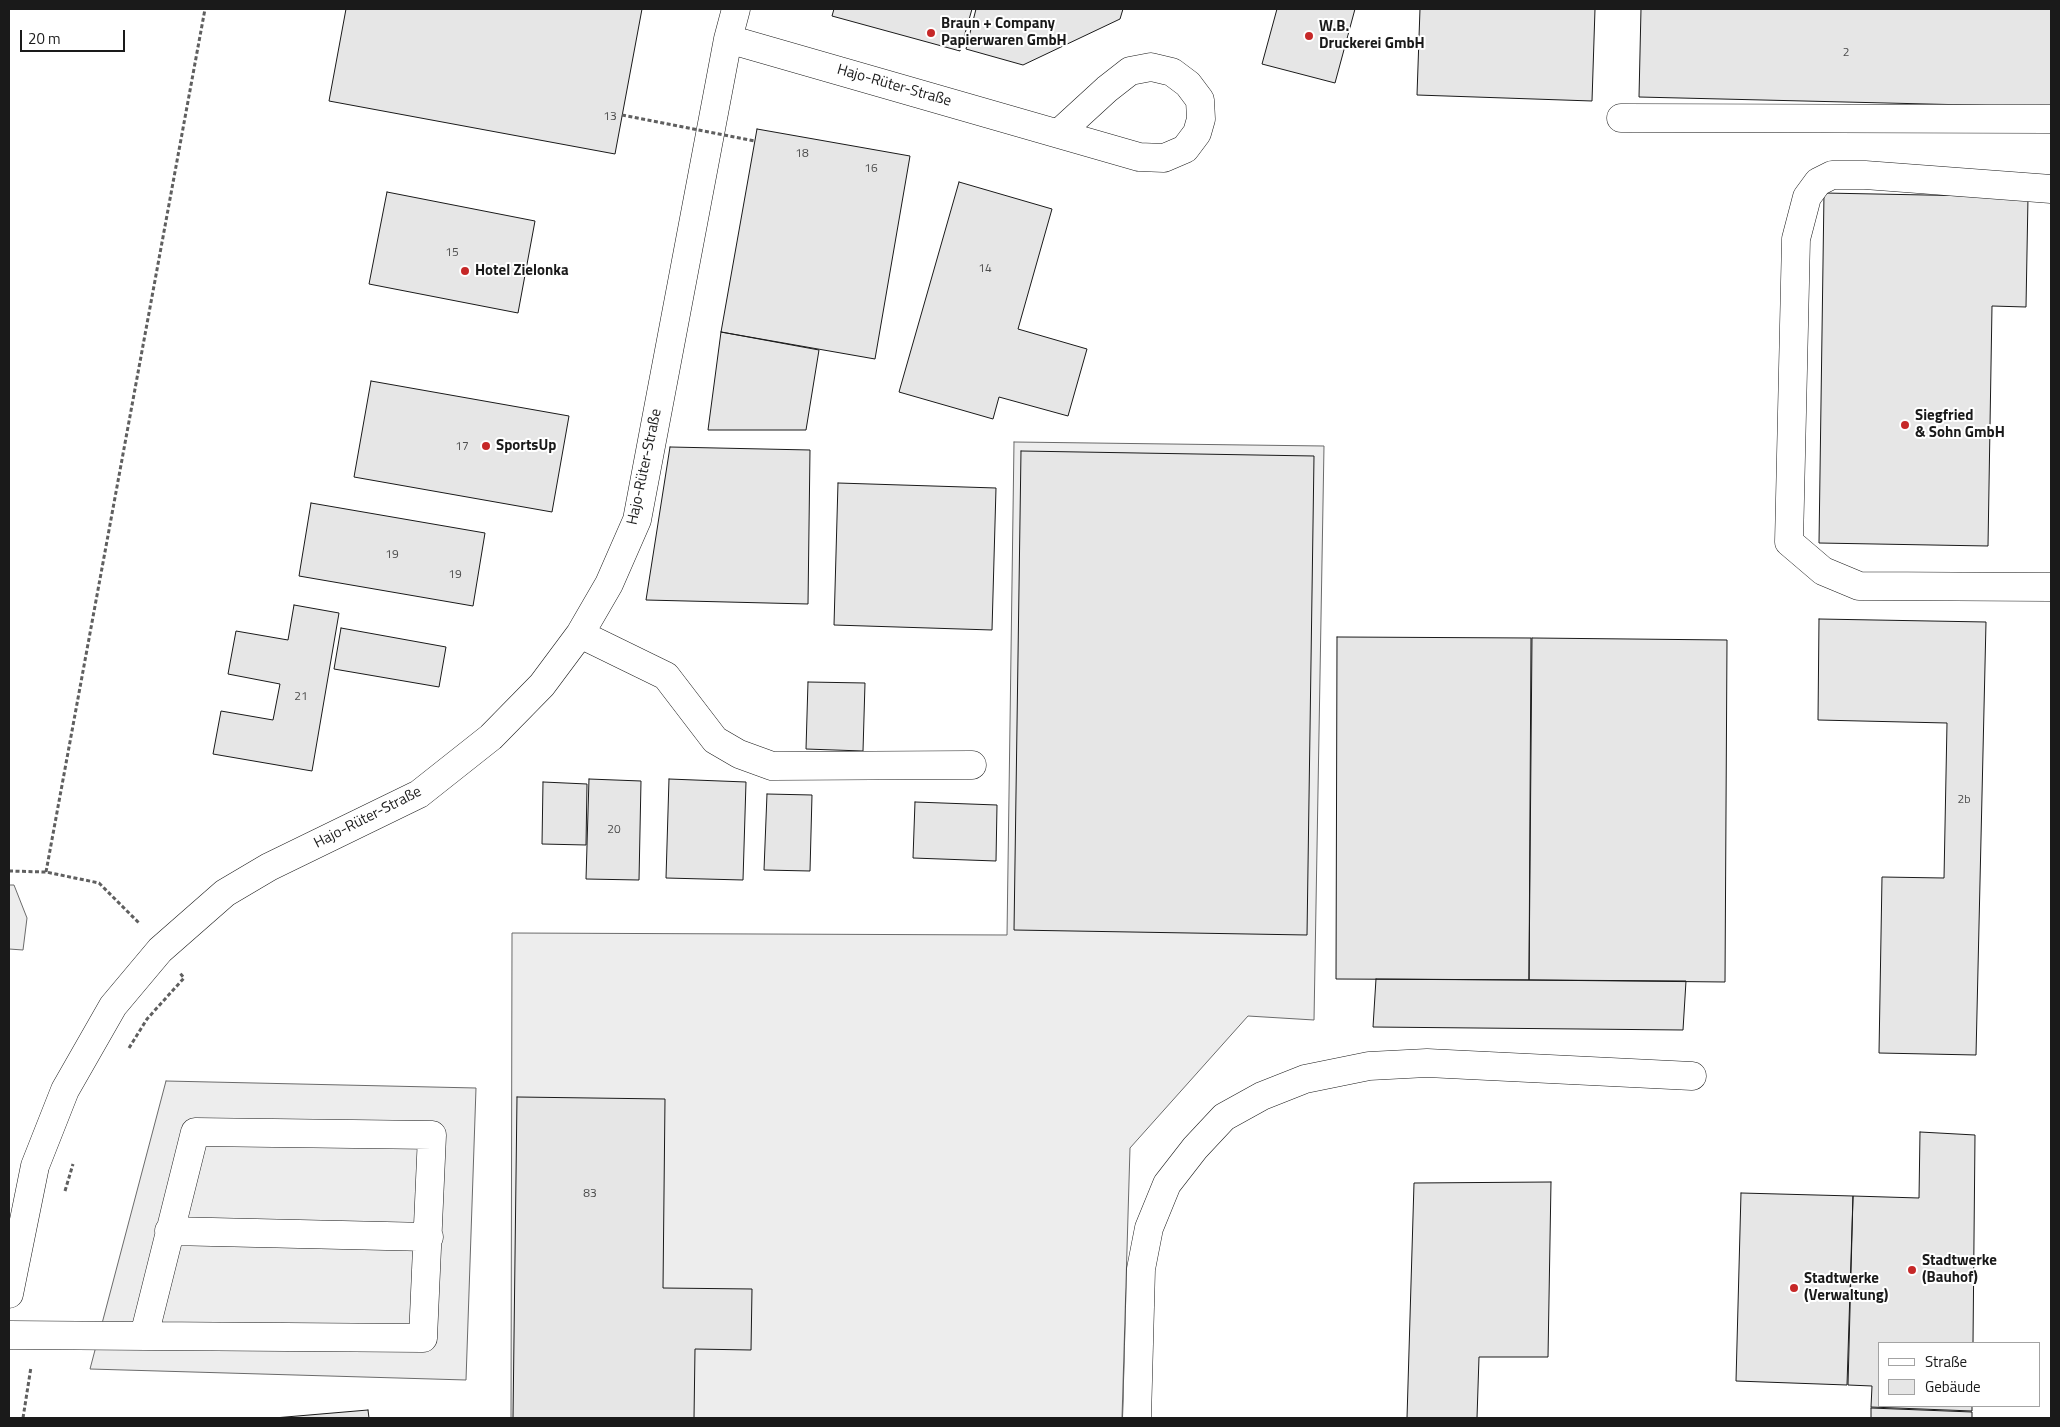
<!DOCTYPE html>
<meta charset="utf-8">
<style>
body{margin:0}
#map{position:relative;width:2060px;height:1427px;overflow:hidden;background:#fff;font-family:"Titillium Web",sans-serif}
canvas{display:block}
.frame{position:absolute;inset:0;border:10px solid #1a1a1a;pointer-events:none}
.legend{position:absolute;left:1878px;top:1342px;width:162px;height:65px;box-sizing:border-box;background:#fff;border:1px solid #a3a3a3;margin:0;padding:6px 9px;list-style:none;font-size:15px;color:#1a1a1a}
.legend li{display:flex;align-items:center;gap:10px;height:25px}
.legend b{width:25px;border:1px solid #a3a3a3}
.scale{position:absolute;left:20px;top:30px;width:105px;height:22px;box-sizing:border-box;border:2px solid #1a1a1a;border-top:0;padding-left:6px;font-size:15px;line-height:18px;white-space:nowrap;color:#1a1a1a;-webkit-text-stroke:4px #fff;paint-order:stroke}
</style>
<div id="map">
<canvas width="2060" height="1427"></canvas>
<div class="frame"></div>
<ul class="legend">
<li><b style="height:6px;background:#fff"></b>Straße</li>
<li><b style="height:14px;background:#e6e6e6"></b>Gebäude</li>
</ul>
<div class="scale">20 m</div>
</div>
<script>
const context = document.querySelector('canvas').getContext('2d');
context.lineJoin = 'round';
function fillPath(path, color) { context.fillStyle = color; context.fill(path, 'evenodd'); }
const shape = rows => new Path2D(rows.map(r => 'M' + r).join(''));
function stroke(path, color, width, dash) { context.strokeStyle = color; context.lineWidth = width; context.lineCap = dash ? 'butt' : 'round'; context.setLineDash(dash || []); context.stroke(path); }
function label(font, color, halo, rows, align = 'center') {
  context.font = font + ' "Titillium Web",sans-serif'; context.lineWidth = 4; context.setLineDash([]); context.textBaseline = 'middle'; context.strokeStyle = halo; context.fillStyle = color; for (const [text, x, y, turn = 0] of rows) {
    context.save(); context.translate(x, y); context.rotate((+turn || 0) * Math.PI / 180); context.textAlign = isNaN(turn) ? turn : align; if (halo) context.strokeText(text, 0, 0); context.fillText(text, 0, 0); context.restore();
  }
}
const built = shape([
 [1014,442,1324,446,1314,1020,1248,1016,1130,1148,1122,1418,511,1418,512,933,1007,935,1014,442],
 [9,885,14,885,27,918,23,950,9,949,9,885],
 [166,1081,476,1088,466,1380,90,1369,166,1081]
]);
const building = shape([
 [346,9,642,9,615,154,329,101,346,9],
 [834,9,972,9,960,51,832,16,834,9],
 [976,9,1123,9,1120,19,1023,65,966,49,976,9],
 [1277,9,1355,9,1335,83,1262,64,1277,9],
 [1420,9,1595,9,1592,101,1417,95,1420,9],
 [1641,9,2051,9,2051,107,1639,97,1641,9],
 [757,129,910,156,875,359,721,332,757,129],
 [959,182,1052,209,1018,329,1087,349,1068,416,999,397,993,419,899,392,959,182],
 [387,192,535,221,518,313,369,284,387,192],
 [1824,193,2028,197,2026,307,1992,306,1988,546,1819,543,1824,193],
 [721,332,819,350,806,430,708,430,721,332],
 [371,381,569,416,552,512,354,477,371,381],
 [670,447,810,450,808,604,646,600,670,447],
 [1021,451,1314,456,1307,935,1014,930,1021,451],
 [838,483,996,488,992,630,834,625,838,483],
 [311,503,485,533,473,606,299,576,311,503],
 [294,605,339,613,312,771,213,754,221,711,273,720,280,684,228,674,236,631,288,640,294,605],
 [1819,619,1986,622,1976,1055,1879,1053,1882,877,1944,878,1947,723,1818,720,1819,619],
 [341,628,446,647,439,687,334,669,341,628],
 [1337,637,1531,638,1529,980,1336,979,1337,637],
 [1532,638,1727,640,1725,982,1529,980,1532,638],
 [808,682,865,683,863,751,806,749,808,682],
 [589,779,641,781,639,880,586,879,589,779],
 [669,779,746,782,743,880,666,878,669,779],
 [543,782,587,784,586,845,542,844,543,782],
 [767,794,812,795,810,871,764,870,767,794],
 [915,802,997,805,996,861,913,858,915,802],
 [1376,979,1686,981,1683,1030,1373,1027,1376,979],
 [517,1097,665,1099,663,1288,752,1289,751,1350,695,1349,694,1418,513,1418,517,1097],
 [1920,1132,1975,1135,1973,1343,1879,1343,1879,1406,1972,1406,1972,1411,1871,1407,1872,1386,1848,1385,1853,1196,1919,1198,1920,1132],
 [1551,1182,1548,1357,1479,1357,1477,1418,1407,1418,1414,1183,1551,1182],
 [1741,1193,1853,1196,1847,1385,1736,1381,1741,1193],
 [1871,1408,1972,1412,1972,1418,1871,1418,1871,1408],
 [368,1410,369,1418,274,1418,368,1410]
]);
const path = shape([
 [9,871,46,872,99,883,140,924],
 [46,872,205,9],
 [129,1048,147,1019,184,978,180,973],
 [65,1191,73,1164],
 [23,1418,31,1367]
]);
const minor = shape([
 [728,39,1139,157,1164,158,1185,149,1197,133,1201,119,1200,100,1188,84,1172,72,1151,67,1130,71,1107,89,1059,133],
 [1621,118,2051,119],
 [2051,189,1865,175,1832,175,1818,182,1807,197,1796,239,1789,542,1823,571,1859,586,2051,587],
 [580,634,666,676,715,740,739,754,772,766,972,765],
 [169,1231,429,1237],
 [9,1294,35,1166,65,1090,113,1006,160,950,225,893,269,867,419,794,491,737,542,685,580,634,609,584,637,520,728,39,736,9],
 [9,1335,423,1338,432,1135,195,1132,144,1336],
 [1137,1418,1141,1269,1149,1228,1167,1184,1195,1148,1224,1117,1262,1096,1305,1079,1369,1066,1427,1063,1692,1076]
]);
const pathBridge = shape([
 [622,115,755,141]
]);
const markers = [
 [931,33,5,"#c62828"],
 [1309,36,5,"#c62828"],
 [465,271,5,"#c62828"],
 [1905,425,5,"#c62828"],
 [486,446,5,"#c62828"],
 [1912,1270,5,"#c62828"],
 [1794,1288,5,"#c62828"]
];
const numberNames = [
 ["2",1846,53],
 ["13",610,117],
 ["18",802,154],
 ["16",871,169],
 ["15",452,253],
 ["14",985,269],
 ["17",462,447],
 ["19",392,555],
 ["19",455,575],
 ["21",301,697],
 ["2b",1964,800],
 ["20",614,830],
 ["83",590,1194]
];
const poiNames = [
 ["Braun + Company",941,24],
 ["Papierwaren GmbH",941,41],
 ["W.B.",1319,27],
 ["Druckerei GmbH",1319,44],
 ["Hotel Zielonka",475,271],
 ["Siegfried",1915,416],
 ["& Sohn GmbH",1915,433],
 ["SportsUp",496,446],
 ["Stadtwerke",1922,1261],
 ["(Bauhof)",1922,1278],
 ["Stadtwerke",1804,1279],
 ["(Verwaltung)",1804,1296]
];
const streetNames = [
 ["Hajo-Rüter-Straße",894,86,16],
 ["Hajo-Rüter-Straße",645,467,-78],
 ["Hajo-Rüter-Straße",368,818,-27]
];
fillPath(built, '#ededed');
stroke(built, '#6a6a6a', 1);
fillPath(building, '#e6e6e6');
stroke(building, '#1a1a1a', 1);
stroke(minor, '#1a1a1a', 29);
stroke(path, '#5f5f5f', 3, [4, 2.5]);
stroke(minor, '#fff', 28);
stroke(pathBridge, '#5f5f5f', 3, [4, 2.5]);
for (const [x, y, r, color] of markers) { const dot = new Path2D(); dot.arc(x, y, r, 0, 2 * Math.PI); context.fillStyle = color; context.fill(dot); stroke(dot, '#fff', 2); }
label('12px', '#4d4d4d', null, numberNames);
label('bold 15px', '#1a1a1a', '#fff', poiNames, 'left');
label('15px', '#1a1a1a', '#fff', streetNames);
</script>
